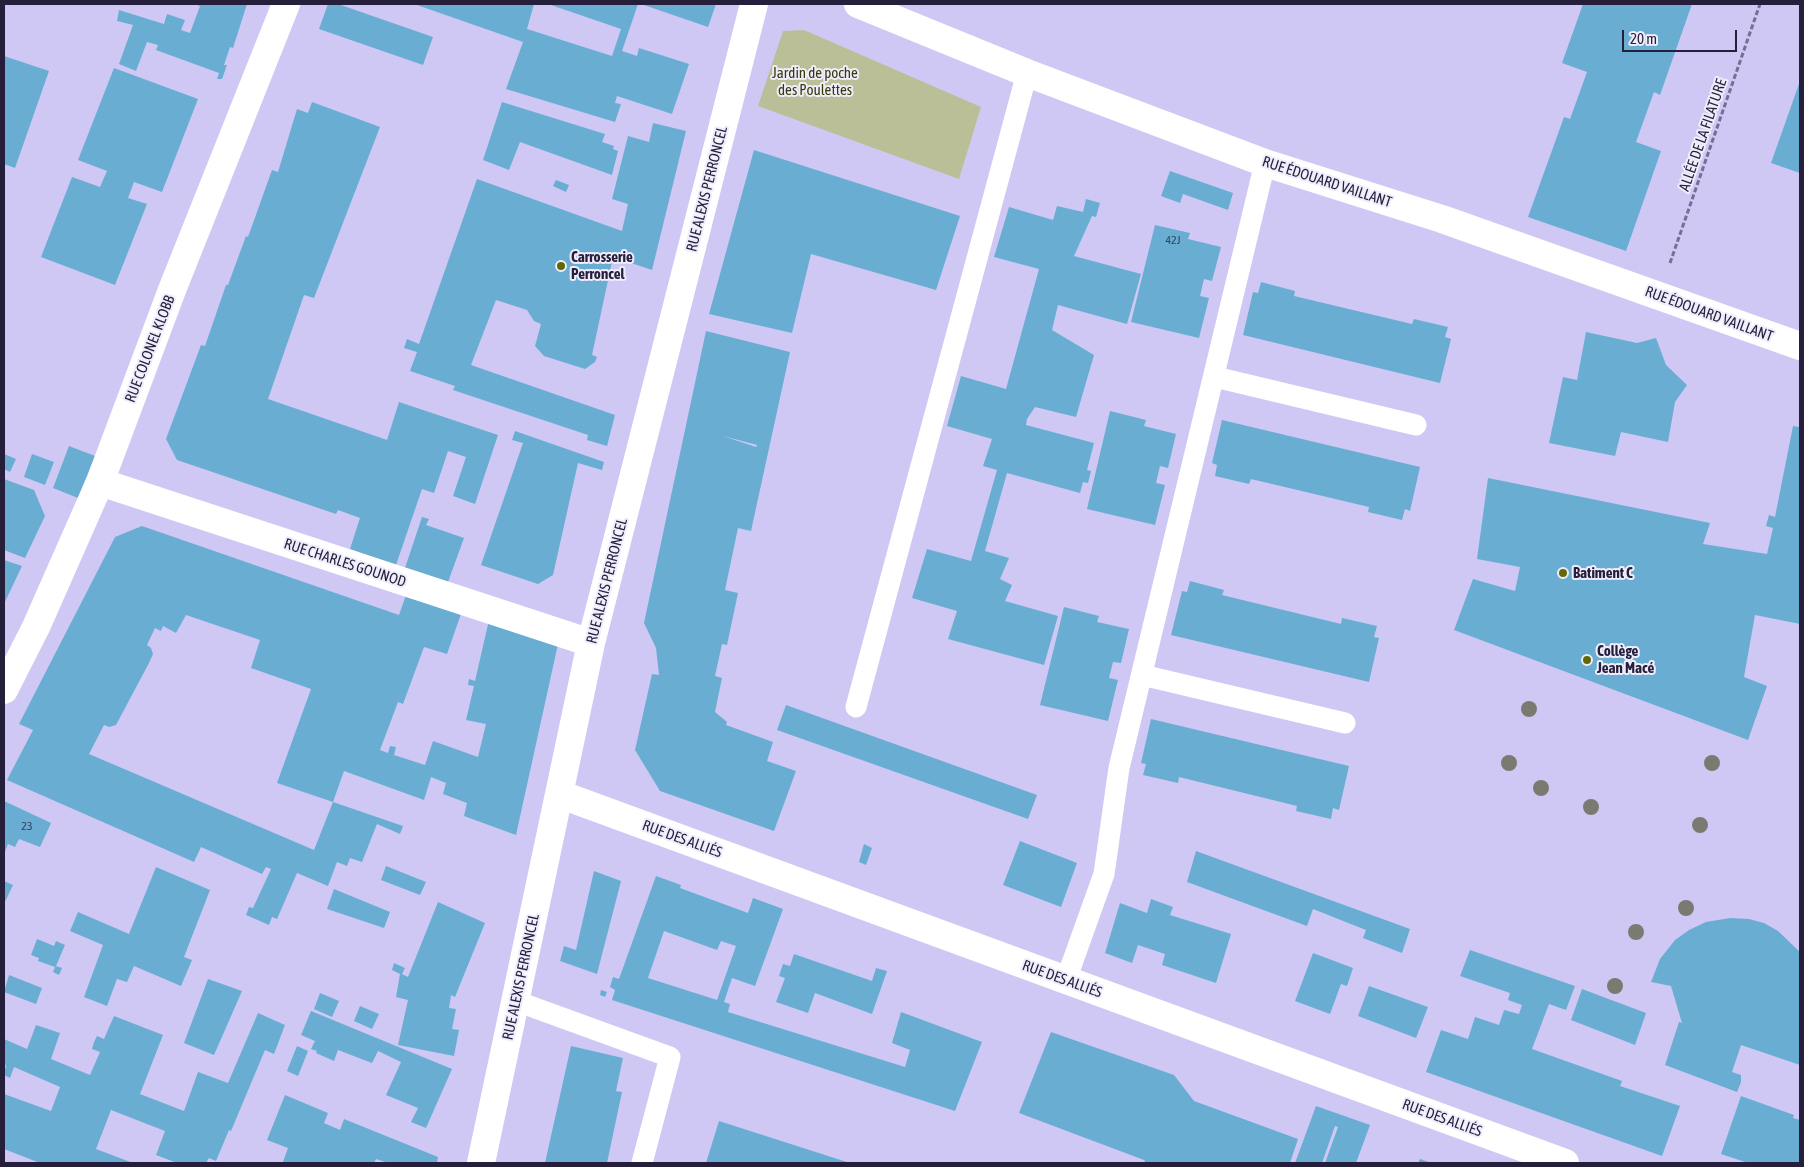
<!DOCTYPE html>
<meta charset="utf-8">
<style>
body{margin:0}
#map{position:relative;width:1804px;height:1167px;overflow:hidden;background:#cfc8f4;font-family:"Asap Condensed",sans-serif}
canvas{display:block}
.frame{position:absolute;inset:0;border:5px solid #251f3b;pointer-events:none}
.scale{position:absolute;left:1622px;top:30px;width:115px;height:22px;box-sizing:border-box;border:2px solid #251f3b;border-top:0;padding-left:6px;font-size:15px;line-height:18px;white-space:nowrap;color:#251f3b;-webkit-text-stroke:4px #efedfc;paint-order:stroke}
</style>
<div id="map">
<canvas width="1804" height="1167"></canvas>
<div class="frame"></div>
<div class="scale">20 m</div>
</div>
<script>
const context = document.querySelector('canvas').getContext('2d');
context.lineJoin = 'round';
function fillPath(path, color) { context.fillStyle = color; context.fill(path, 'evenodd'); }
const shape = rows => new Path2D(rows.map(r => 'M' + r).join(''));
function stroke(path, color, width, dash) { context.strokeStyle = color; context.lineWidth = width; context.lineCap = dash ? 'butt' : 'round'; context.setLineDash(dash || []); context.stroke(path); }
function label(font, color, halo, rows, align = 'center') {
  context.font = font + ' "Asap Condensed",sans-serif'; context.lineWidth = 4; context.setLineDash([]); context.textBaseline = 'middle'; context.strokeStyle = halo; context.fillStyle = color; for (const [text, x, y, turn = 0] of rows) {
    context.save(); context.translate(x, y); context.rotate((+turn || 0) * Math.PI / 180); context.textAlign = isNaN(turn) ? turn : align; if (halo) context.strokeText(text, 0, 0); context.fillText(text, 0, 0); context.restore();
  }
}
const green = shape([
 [804,30,981,107,959,179,758,106,783,31]
]);
const building = shape([
 [194,4,247,4,233,48,230,47,224,65,227,65,222,79,217,79,219,73,156,50,158,45,147,42,136,71,119,64,133,25,117,21,119,10,164,24,167,14,185,20,181,30,190,33,200,6],
 [328,4,338,4,433,37,423,65,319,29],
 [414,4,534,4,527,29,612,56,621,29,548,4,638,4,622,51,637,56,639,48,689,64,672,114,617,96,615,103,621,104,615,122,506,89,523,42],
 [641,4,716,4,708,27],
 [1583,4,1692,4,1660,95,1654,92,1636,142,1661,151,1626,251,1528,217,1564,117,1570,119,1587,72,1562,63],
 [4,56,49,71,15,168,4,164],
 [114,68,198,99,162,192,134,182,128,198,147,204,115,285,41,257,72,177,100,187,107,171,78,160],
 [1800,81,1800,173,1771,163],
 [312,102,380,127,314,298,304,295,268,399,387,440,399,402,498,435,475,504,453,496,466,457,448,451,434,493,422,489,396,565,350,549,360,518,338,510,336,514,177,460,166,439,201,345,205,346,226,285,228,285,246,236,248,237,272,170,278,172,297,109,308,113],
 [502,102,605,134,602,142,614,146,613,149,618,151,612,175,520,142,509,170,483,160],
 [653,123,686,131,652,270,613,257,592,355,597,357,595,362,585,369,544,356,535,346,541,324,534,321,527,310,496,300,471,365,615,415,607,446,587,440,588,435,453,390,455,386,410,371,417,352,404,348,407,339,419,344,477,179,622,231,628,204,612,199,628,136,649,142],
 [754,150,960,216,936,290,811,254,792,333,709,314],
 [1170,171,1233,193,1228,210,1183,194,1180,203,1161,196],
 [556,180,569,185,566,192,553,186],
 [1086,199,1100,203,1096,217,1092,216,1074,256,1141,274,1127,324,1058,305,1052,330,1094,355,1076,417,1035,407,1027,419,1026,425,1094,443,1087,470,1091,471,1088,483,1083,482,1080,493,1007,473,985,551,1009,558,1000,579,1012,585,1005,601,1058,616,1044,665,948,639,957,611,912,598,927,549,971,561,997,470,983,466,992,439,947,426,961,376,1006,389,1039,269,994,257,1009,207,1053,220,1057,206,1083,212],
 [1155,225,1190,233,1188,239,1221,247,1212,281,1204,279,1200,296,1209,298,1199,338,1131,322],
 [1261,282,1295,291,1294,296,1412,324,1414,319,1448,327,1445,337,1451,339,1440,383,1243,335,1253,292,1258,293],
 [706,331,790,352,751,531,738,528,725,590,738,593,727,645,722,644,715,676,722,678,715,712,727,722,726,725,773,742,767,761,796,771,774,831,660,791,635,750,652,674,659,675,656,648,644,623],
 [723,436,757,445,756,447],
 [1586,332,1637,343,1656,338,1666,365,1687,385,1675,402,1668,442,1621,432,1615,456,1549,443,1563,377,1577,380],
 [1110,411,1146,420,1144,426,1176,434,1168,468,1160,466,1156,483,1165,485,1155,525,1087,509],
 [1222,420,1420,467,1410,511,1405,509,1402,520,1368,512,1369,507,1251,479,1249,484,1215,476,1217,465,1212,463],
 [1793,426,1800,427,1800,624,1755,615,1744,677,1767,686,1748,740,1454,630,1473,579,1515,591,1520,567,1477,559,1488,478,1710,523,1703,544,1767,554,1773,528,1766,526,1769,515,1775,517],
 [515,431,604,462,602,470,578,463,553,575,538,584,481,565,523,443,512,440],
 [69,446,95,456,78,498,53,488],
 [4,454,16,459,10,472,4,469],
 [32,454,54,462,45,485,24,477],
 [4,479,34,490,45,516,25,558,4,550],
 [422,517,429,519,426,525,464,538,448,582,405,568],
 [142,526,399,615,407,592,462,611,447,654,424,647,403,704,398,702,380,750,388,753,390,746,396,747,394,755,425,765,433,741,478,757,486,724,466,720,474,686,468,685,469,679,475,681,489,620,558,644,516,835,464,816,467,803,443,794,446,783,431,777,424,800,344,771,333,802,277,783,311,689,251,668,260,640,186,615,176,633,163,626,161,631,155,628,147,645,151,648,153,654,149,663,116,725,109,727,104,725,89,754,314,850,333,802,403,826,400,834,377,824,362,862,350,858,347,866,337,862,328,886,297,873,277,919,272,917,269,925,246,915,249,907,253,908,271,869,266,867,262,874,201,847,194,862,7,780,33,730,19,724,115,537],
 [4,560,22,566,4,604],
 [1190,581,1224,590,1222,595,1341,624,1342,618,1377,626,1374,637,1379,638,1369,682,1171,635,1182,591,1187,592],
 [1064,607,1099,616,1097,622,1129,629,1121,663,1113,662,1109,678,1118,680,1108,721,1040,705],
 [786,705,1037,795,1028,819,777,730],
 [1151,719,1349,766,1339,810,1333,808,1331,819,1296,811,1297,806,1179,777,1178,783,1143,775,1146,764,1141,763],
 [4,801,51,823,40,847,19,839,15,847,8,844,4,854],
 [1020,841,1077,863,1061,907,1003,885],
 [864,844,872,848,866,865,859,862],
 [1196,851,1410,929,1402,953,1363,938,1366,930,1313,909,1307,926,1187,882],
 [386,866,426,882,420,895,381,880],
 [156,867,210,890,184,957,192,960,181,986,134,966,127,982,117,979,107,1006,84,997,103,945,70,931,78,912,129,934],
 [594,871,621,881,597,974,560,961,564,946,576,950],
 [656,876,681,885,680,888,748,913,753,898,783,909,755,986,732,978,724,1002,730,1004,728,1012,905,1067,910,1050,892,1043,901,1012,982,1042,955,1111,612,1000,615,990,610,987,613,977,619,979],
 [664,931,717,950,721,941,736,946,717,1000,648,978],
 [4,881,13,885,4,904],
 [334,889,390,912,384,928,327,909],
 [1151,899,1173,907,1170,915,1231,934,1216,983,1162,965,1165,954,1138,945,1132,963,1105,953,1120,903,1147,913],
 [438,902,485,923,455,997,451,995,449,1008,456,1009,452,1029,459,1030,454,1056,398,1045,408,1000,396,997,400,974,392,970,394,963,405,968,402,974,408,977],
 [1730,918,1749,919,1764,923,1778,931,1800,952,1800,1065,1741,1045,1732,1072,1741,1075,1741,1082,1737,1092,1665,1065,1679,1022,1682,1023,1671,986,1651,982,1660,959,1675,940,1689,930,1706,922],
 [37,939,54,946,56,941,65,945,56,966,62,968,59,975,53,972,55,967,38,961,39,958,31,955],
 [1470,950,1575,986,1566,1010,1549,1004,1532,1049,1622,1081,1620,1086,1680,1106,1662,1156,1426,1072,1441,1030,1468,1039,1475,1017,1499,1025,1504,1010,1519,1014,1522,1005,1508,1000,1510,993,1460,976],
 [1313,953,1353,968,1347,986,1341,984,1330,1014,1295,1001],
 [794,954,872,981,876,968,887,971,872,1014,815,993,808,1013,776,1002,785,978,779,976,783,964,790,966],
 [9,975,42,988,36,1004,4,992],
 [208,979,242,991,214,1055,184,1043],
 [1369,986,1428,1007,1416,1038,1358,1016],
 [1582,989,1646,1013,1635,1045,1571,1020],
 [601,990,607,992,605,997,600,995],
 [320,993,339,1001,332,1017,314,1009],
 [360,1006,379,1014,372,1029,354,1021],
 [311,1011,452,1069,426,1128,411,1122,418,1108,386,1095,401,1062,378,1051,372,1063,338,1050,334,1061,316,1053,317,1051,311,1049,315,1041,301,1035],
 [258,1013,285,1025,274,1054,265,1050,231,1131,229,1130,216,1161,209,1158,206,1163,177,1163,156,1155,165,1131,111,1110,96,1149,133,1163,40,1163,4,1149,4,1094,51,1111,60,1087,14,1067,10,1078,4,1075,6,1065,4,1064,4,1039,27,1049,36,1025,60,1033,51,1059,90,1075,100,1052,92,1049,94,1042,97,1036,104,1039,114,1016,163,1035,140,1094,184,1111,198,1072,228,1083],
 [1051,1032,1174,1075,1194,1101,1298,1139,1290,1163,1146,1163,1144,1160,1019,1113],
 [297,1046,308,1051,298,1076,287,1071],
 [571,1046,623,1058,616,1091,622,1092,607,1163,545,1163],
 [285,1095,328,1113,324,1123,340,1130,344,1119,438,1157,437,1163,388,1163,376,1159,374,1163,283,1162,288,1148,267,1140],
 [1741,1096,1794,1115,1793,1118,1800,1120,1800,1163,1748,1163,1721,1154],
 [1316,1106,1370,1125,1356,1163,1325,1163,1338,1127,1335,1126,1322,1163,1295,1163],
 [719,1121,850,1163,706,1163],
 [1420,1159,1432,1163,1418,1163]
]);
const path = shape([
 [1670,263,1760,4]
]);
const lane = shape([
 [1215,377,1416,425],
 [1142,675,1345,723],
 [856,707,1027,73],
 [1066,980,1104,874,1119,768,1265,163],
 [516,1001,670,1057,642,1163]
]);
const street = shape([
 [858,4,1027,73,1265,163,1442,219,1800,346],
 [100,482,591,643],
 [4,690,36,627,100,482,172,290,286,4],
 [559,794,1565,1163],
 [481,1163,591,643,754,4]
]);
const trees = [
 [1529,709],
 [1509,763],
 [1712,763],
 [1541,788],
 [1591,807],
 [1700,825],
 [1686,908],
 [1636,932],
 [1615,986]
];
const markers = [
 [561,266,5,"#636806"],
 [1563,573,5,"#636806"],
 [1587,660,5,"#636806"]
];
const numberNames = [
 ["42J",1173,240],
 ["23",27,826]
];
const parkNames = [
 ["Jardin de poche",815,73],
 ["des Poulettes",815,90]
];
const streetNames = [
 ["ALLÉE DE LA FILATURE",1703,135,-71],
 ["RUE ÉDOUARD VAILLANT",1327,182,18],
 ["RUE ALEXIS PERRONCEL",707,189,-76],
 ["RUE ÉDOUARD VAILLANT",1709,314,20],
 ["RUE COLONEL KLOBB",150,349,-69],
 ["RUE CHARLES GOUNOD",345,563,18],
 ["RUE ALEXIS PERRONCEL",607,581,-76],
 ["RUE DES ALLIÉS",682,839,20],
 ["RUE ALEXIS PERRONCEL",521,977,-78],
 ["RUE DES ALLIÉS",1062,979,20],
 ["RUE DES ALLIÉS",1442,1118,20]
];
const poiNames = [
 ["Carrosserie",571,257],
 ["Perroncel",571,274],
 ["Batiment C",1573,573],
 ["Collège",1597,651],
 ["Jean Macé",1597,668]
];
fillPath(green, '#bbbf98');
fillPath(building, '#69aed2');
stroke(path, '#766f93', 3, [5, 2.5]);
stroke(lane, '#fff', 21);
stroke(street, '#fff', 28);
context.fillStyle = '#7b7a71';
for (const [x, y] of trees) { context.beginPath(); context.arc(x, y, 8, 0, 2 * Math.PI); context.fill(); }
for (const [x, y, r, color] of markers) { const dot = new Path2D(); dot.arc(x, y, r, 0, 2 * Math.PI); context.fillStyle = color; context.fill(dot); stroke(dot, '#efedfc', 2); }
label('12px', '#364361', null, numberNames);
label('15px', '#373a05', '#efedfc', parkNames);
label('15px', '#251f3b', '#efedfc', streetNames);
label('bold 15px', '#251f3b', '#efedfc', poiNames, 'left');
</script>
